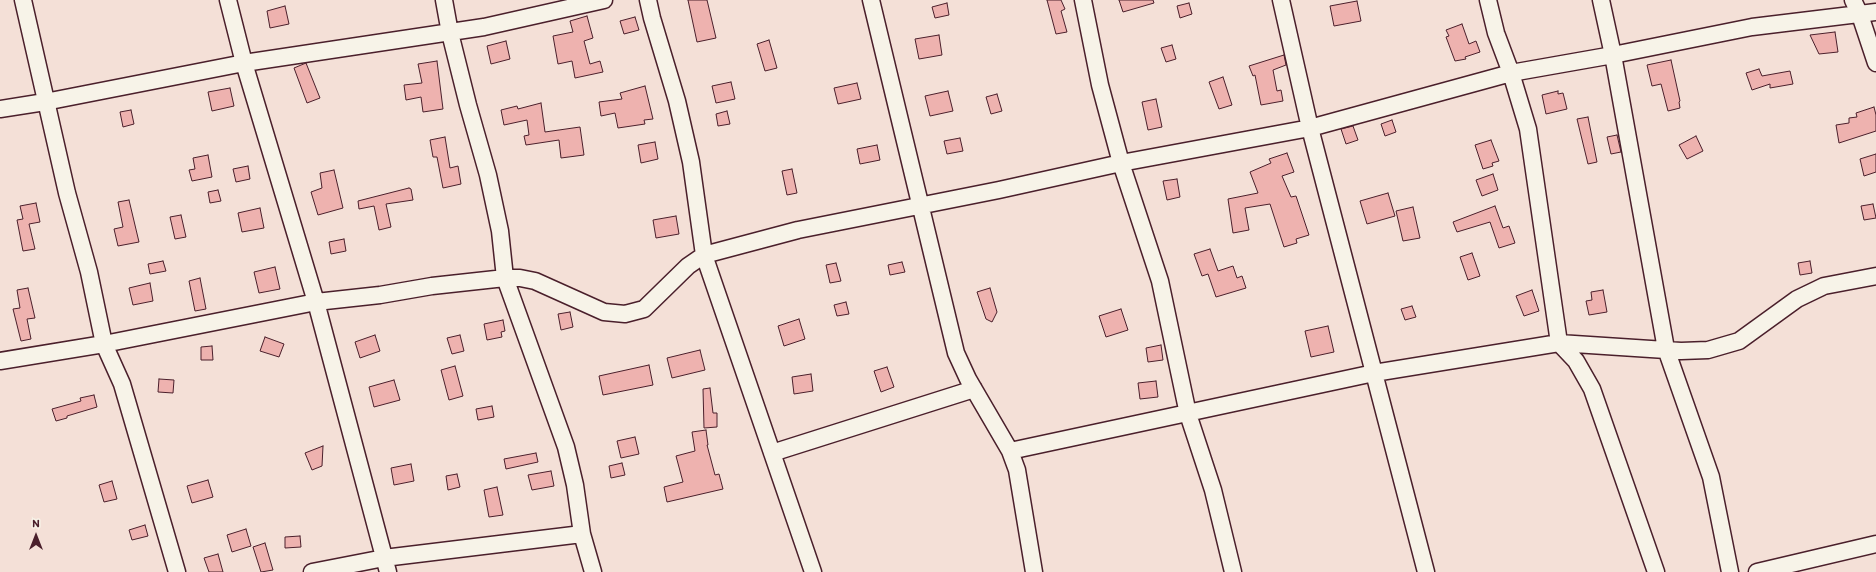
<!DOCTYPE html>
<style>
body{margin:0}
#map{position:relative;width:1876px;height:572px;overflow:hidden;background:#f4e0d7;font-family:Itim,sans-serif}
canvas{display:block}
.north{position:absolute;left:16px;top:516px;width:40px;height:40px;-webkit-text-stroke:3px #f7f3e8;paint-order:stroke;rotate:0deg;font-size:11px;font-weight:700;line-height:16px;text-align:center;color:#4a1f2b}
.north::after{content:'';display:block;margin:auto;width:14px;height:18px;background:#4a1f2b;clip-path:polygon(50% 0,100% 100%,50% 72%,0 100%)}
</style>
<div id="map">
<canvas width="1876" height="572"></canvas>
<div class="north">N</div>
</div>
<script>
const context = document.querySelector('canvas').getContext('2d');
context.lineJoin = 'round';
function fillPath(path, color) { context.fillStyle = color; context.fill(path, 'evenodd'); }
const shape = rows => new Path2D(rows.map(r => 'M' + r).join(''));
function stroke(path, color, width, dash) { context.strokeStyle = color; context.lineWidth = width; context.lineCap = dash ? 'butt' : 'round'; context.setLineDash(dash || []); context.stroke(path); }
const building = shape([
 [688,0,707,0,716,38,697,42,688,0],
 [1047,0,1061,0,1065,9,1061,11,1067,32,1056,34,1047,0],
 [1119,0,1153,0,1154,3,1123,12,1119,0],
 [1357,1,1361,21,1334,26,1330,6,1357,1],
 [947,3,949,15,935,18,932,7,947,3],
 [1189,3,1192,14,1180,18,1177,6,1189,3],
 [285,6,289,24,270,28,267,11,285,6],
 [587,16,593,38,584,41,590,64,600,61,603,72,575,78,572,61,558,64,553,36,573,32,570,21,587,16],
 [635,17,639,30,624,34,620,21,635,17],
 [1462,24,1469,44,1476,41,1480,52,1465,57,1466,59,1455,61,1446,37,1449,36,1446,30,1462,24],
 [1835,32,1838,52,1819,54,1810,35,1835,32],
 [939,35,942,55,919,59,915,39,939,35],
 [769,40,777,68,765,71,757,44,769,40],
 [506,41,510,59,491,64,487,46,506,41],
 [1172,45,1176,59,1166,62,1161,48,1172,45],
 [1284,55,1286,65,1273,70,1277,91,1281,90,1283,101,1261,105,1255,75,1253,76,1249,66,1284,55],
 [1671,60,1680,101,1679,102,1680,108,1668,111,1661,84,1652,86,1647,65,1671,60],
 [437,61,443,109,423,112,421,97,406,100,404,85,422,83,418,64,437,61],
 [306,63,320,98,307,103,294,68,306,63],
 [1759,69,1762,76,1790,71,1793,84,1770,88,1770,84,1752,90,1746,73,1759,69],
 [1223,77,1232,105,1219,109,1209,82,1223,77],
 [731,82,735,99,716,103,712,86,731,82],
 [857,83,861,99,838,104,834,88,857,83],
 [645,86,653,119,644,120,645,124,618,128,615,113,601,116,599,102,622,99,620,93,645,86],
 [230,88,234,106,212,111,208,92,230,88],
 [948,91,953,111,930,116,925,96,948,91],
 [1558,91,1558,94,1563,93,1567,109,1546,114,1542,95,1558,91],
 [997,94,1002,111,991,114,986,97,997,94],
 [1156,99,1162,127,1148,130,1142,102,1156,99],
 [541,103,545,132,580,127,584,155,561,158,559,140,526,145,524,136,529,135,527,120,504,125,501,110,517,106,518,109,541,103],
 [1874,107,1876,115,1876,131,1839,143,1836,125,1849,123,1849,118,1857,117,1856,113,1874,107],
 [131,110,134,124,123,127,120,112,131,110],
 [727,111,730,124,718,126,716,114,727,111],
 [1588,117,1597,162,1588,164,1577,119,1588,117],
 [1392,120,1396,132,1385,136,1381,124,1392,120],
 [1353,126,1358,140,1346,144,1341,129,1353,126],
 [1617,135,1621,152,1611,154,1607,137,1617,135],
 [1696,136,1703,151,1687,159,1679,145,1696,136],
 [445,137,450,168,458,166,461,184,443,188,437,157,433,157,430,140,445,137],
 [960,138,963,151,947,154,944,141,960,138],
 [1491,140,1499,161,1492,163,1493,166,1483,169,1475,145,1491,140],
 [655,142,658,159,641,163,638,145,655,142],
 [877,145,880,160,860,164,857,149,877,145],
 [1287,153,1294,172,1282,176,1291,197,1296,196,1309,235,1296,239,1297,243,1284,247,1270,204,1245,208,1249,230,1233,233,1228,199,1258,193,1250,172,1271,163,1269,159,1287,153],
 [1876,154,1876,172,1864,176,1860,159,1876,154],
 [208,155,212,177,192,181,189,170,195,169,193,158,208,155],
 [248,166,250,179,236,182,233,169,248,166],
 [792,169,797,193,787,195,782,171,792,169],
 [334,170,343,208,318,215,311,192,322,188,320,173,334,170],
 [1493,174,1498,190,1482,196,1476,180,1493,174],
 [1177,179,1180,197,1167,200,1163,181,1177,179],
 [409,188,411,189,413,200,386,204,391,227,379,230,374,206,359,209,358,201,409,188],
 [218,190,221,201,210,203,208,192,218,190],
 [1388,193,1395,216,1367,224,1360,201,1388,193],
 [129,200,139,242,118,246,114,229,123,227,118,202,129,200],
 [36,203,40,222,29,224,35,249,23,251,17,220,23,219,20,206,36,203],
 [1873,204,1876,218,1864,220,1861,206,1873,204],
 [1495,206,1503,228,1509,226,1515,243,1499,248,1490,222,1457,232,1453,222,1495,206],
 [1413,207,1420,238,1403,241,1396,211,1413,207],
 [260,208,264,228,242,232,238,213,260,208],
 [181,215,186,237,175,239,170,217,181,215],
 [676,216,679,234,656,238,653,220,676,216],
 [344,239,346,251,331,254,329,242,344,239],
 [1210,249,1218,271,1233,266,1237,278,1242,276,1246,288,1216,297,1208,274,1202,276,1194,254,1210,249],
 [1472,253,1480,276,1468,280,1460,257,1472,253],
 [163,261,166,271,150,274,148,264,163,261],
 [1810,261,1812,273,1800,275,1798,263,1810,261],
 [902,262,905,272,890,275,888,265,902,262],
 [836,263,841,281,830,283,826,265,836,263],
 [275,267,280,289,259,293,254,272,275,267],
 [200,278,206,309,195,311,189,281,200,278],
 [150,283,153,301,133,305,129,288,150,283],
 [28,288,35,318,27,319,31,339,21,341,13,309,20,308,17,290,28,288],
 [990,288,997,312,992,322,986,319,977,292,990,288],
 [1532,290,1539,311,1524,316,1516,296,1532,290],
 [1603,290,1607,312,1589,315,1586,301,1592,300,1591,292,1603,290],
 [846,302,849,314,837,316,834,305,846,302],
 [1412,306,1416,317,1405,320,1401,309,1412,306],
 [1121,309,1128,330,1106,337,1099,316,1121,309],
 [570,312,573,327,561,330,558,314,570,312],
 [799,319,805,339,784,346,778,326,799,319],
 [503,320,505,331,501,332,502,337,487,340,484,324,503,320],
 [1328,326,1334,352,1311,357,1305,331,1328,326],
 [375,335,380,351,360,358,355,342,375,335],
 [460,335,464,351,452,354,447,338,460,335],
 [265,337,284,344,279,357,260,351,265,337],
 [1161,345,1163,360,1148,362,1146,348,1161,345],
 [212,346,213,360,201,360,201,347,212,346],
 [700,350,705,370,672,378,667,358,700,350],
 [649,365,653,385,603,395,599,376,649,365],
 [455,366,463,396,449,400,441,370,455,366],
 [887,367,894,387,881,392,874,371,887,367],
 [811,374,813,391,794,394,792,377,811,374],
 [159,379,174,380,173,393,158,392,159,379],
 [394,380,400,400,374,407,369,387,394,380],
 [1156,381,1158,397,1140,399,1138,383,1156,381],
 [710,388,713,413,717,413,717,427,704,428,703,389,710,388],
 [94,395,97,407,67,416,67,418,56,421,52,409,81,401,80,398,94,395],
 [492,406,494,417,478,420,476,409,492,406],
 [706,430,708,445,707,445,715,475,719,474,723,489,667,502,664,487,683,482,676,456,695,451,692,432,706,430],
 [635,437,639,454,621,458,617,441,635,437],
 [323,446,322,466,312,470,305,453,323,446],
 [536,453,538,462,506,469,504,459,536,453],
 [622,463,625,475,611,478,609,466,622,463],
 [411,464,414,481,394,485,391,468,411,464],
 [551,471,554,486,532,490,528,475,551,471],
 [457,474,460,487,448,490,446,476,457,474],
 [208,480,213,497,192,503,187,486,208,480],
 [112,481,117,499,104,502,99,485,112,481],
 [497,487,503,515,489,517,484,490,497,487],
 [145,525,148,536,132,540,129,530,145,525],
 [246,529,251,546,232,552,227,535,246,529],
 [300,536,301,547,285,548,285,537,300,536],
 [265,543,273,570,261,572,253,547,265,543],
 [218,554,223,572,209,572,204,558,218,554]
]);
const minor = shape([
 [23,0,67,193,89,272,104,344,122,384,177,572],
 [228,0,244,63,316,302,388,572],
 [444,0,450,33,468,105,488,175,500,231,505,278,566,447,575,485,582,534,593,572],
 [648,0,652,18,677,101,691,162,704,255,813,572],
 [871,0,956,353,968,379,1010,451,1017,470,1034,572],
 [1083,0,1100,85,1121,163,1160,281,1188,414,1213,490,1233,572],
 [1281,0,1310,128,1426,572],
 [1488,0,1496,33,1511,73,1528,129,1559,343,1576,361,1592,389,1656,572],
 [1601,0,1613,55,1666,349,1711,477,1730,572],
 [1853,0,1860,15,1876,63],
 [0,109,45,102,244,63,484,27,604,0],
 [0,361,104,344,316,302,380,295,432,286,505,278,520,278,535,281,604,312,625,314,644,309,688,266,704,255,798,230,999,190,1121,163,1310,128,1511,73,1613,55,1752,27,1876,12],
 [1010,451,1374,373,1559,343,1681,351,1708,350,1739,341,1797,299,1824,286,1876,276],
 [772,453,974,389],
 [312,572,384,558,582,534],
 [1757,572,1876,544]
]);
fillPath(building, '#eeb2af');
stroke(building, '#4a1f2b', 1);
stroke(minor, '#4a1f2b', 19);
stroke(minor, '#f7f3e8', 16);
</script>
